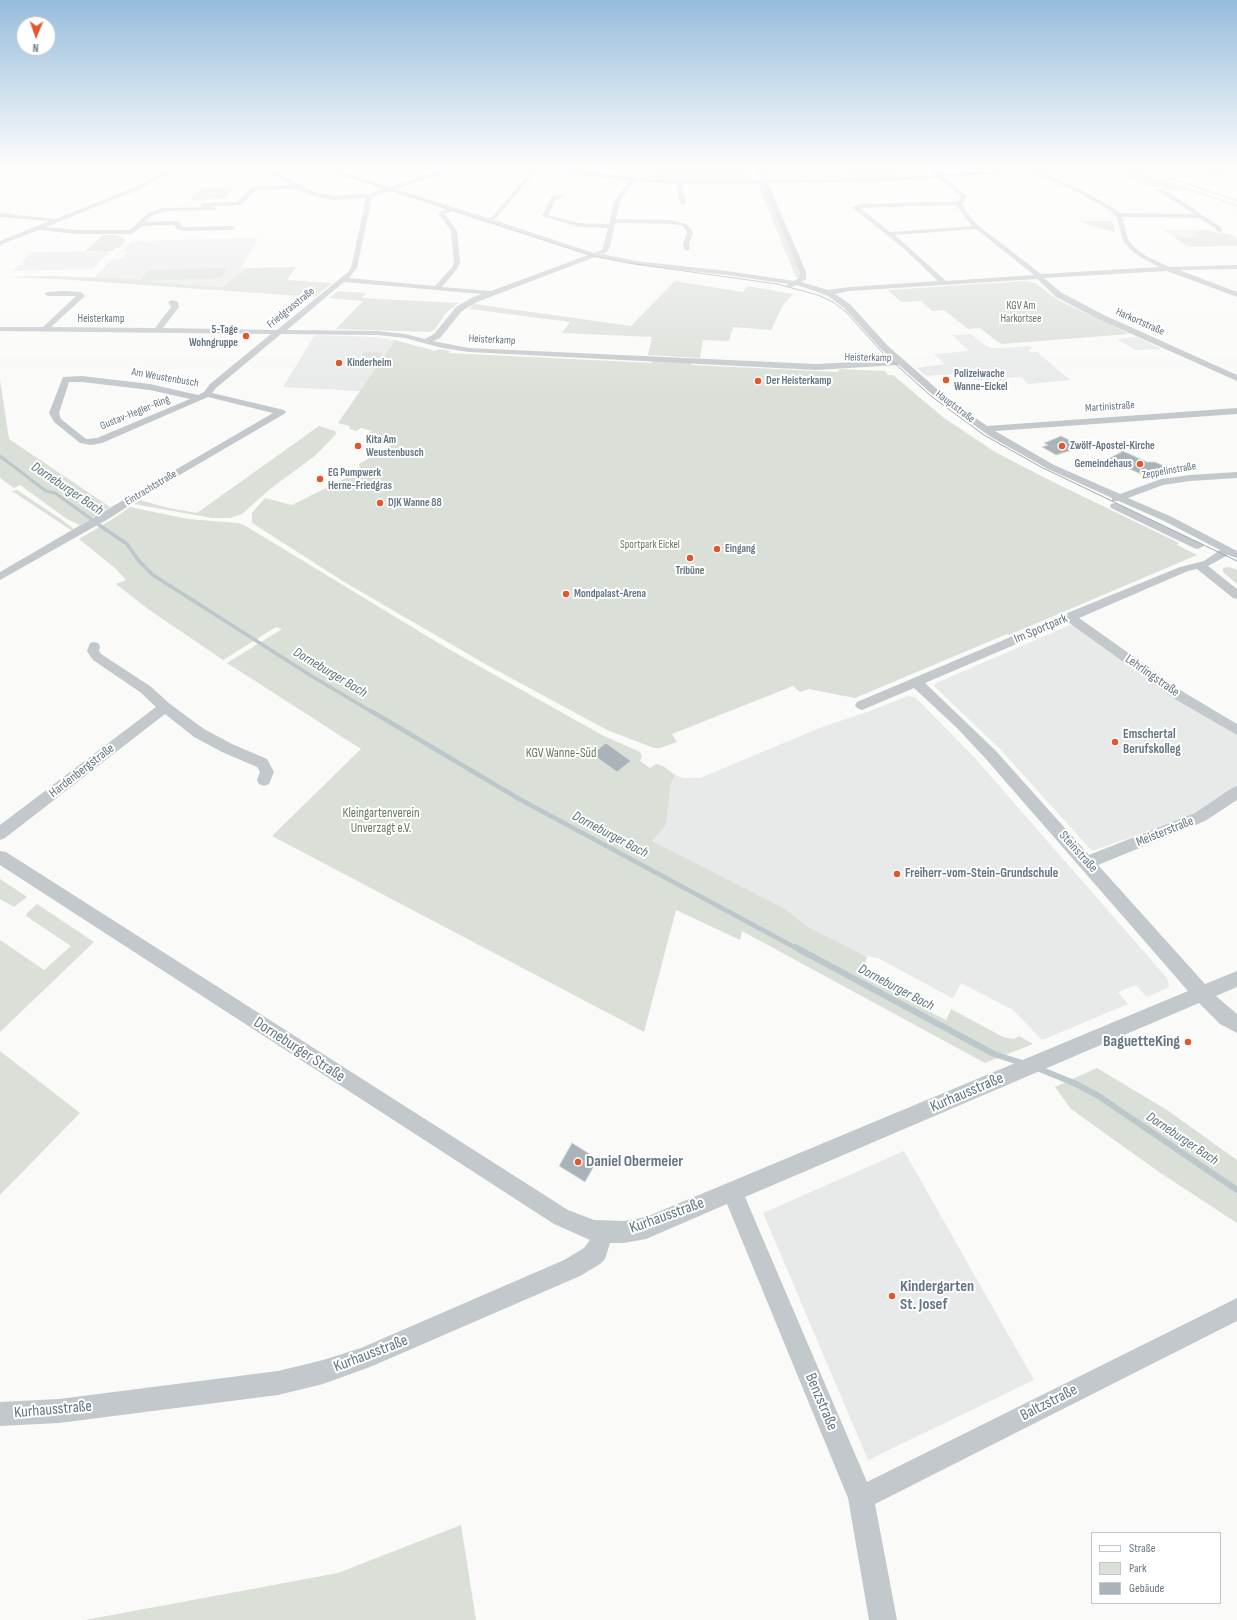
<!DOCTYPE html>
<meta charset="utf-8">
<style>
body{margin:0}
#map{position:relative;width:1237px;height:1620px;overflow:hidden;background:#fafaf8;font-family:"Sofia Sans Condensed",sans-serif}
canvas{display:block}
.legend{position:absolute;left:1091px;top:1532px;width:130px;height:72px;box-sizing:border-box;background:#fff;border:1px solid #c1c8cd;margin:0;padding:5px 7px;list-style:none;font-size:12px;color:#657683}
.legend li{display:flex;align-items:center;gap:8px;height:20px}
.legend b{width:20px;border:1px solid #c1c8cd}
.north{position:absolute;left:16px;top:16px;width:40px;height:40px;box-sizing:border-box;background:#fff;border:1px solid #c1c8cd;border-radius:50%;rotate:182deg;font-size:11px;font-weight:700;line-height:16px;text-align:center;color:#657683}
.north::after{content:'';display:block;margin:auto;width:14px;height:18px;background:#e4572e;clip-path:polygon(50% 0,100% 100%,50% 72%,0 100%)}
</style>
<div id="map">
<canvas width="1237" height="1620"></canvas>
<ul class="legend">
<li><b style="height:5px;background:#fff"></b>Straße</li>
<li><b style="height:11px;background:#dadfd7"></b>Park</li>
<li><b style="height:11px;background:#aab3b9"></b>Gebäude</li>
</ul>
<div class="north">N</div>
</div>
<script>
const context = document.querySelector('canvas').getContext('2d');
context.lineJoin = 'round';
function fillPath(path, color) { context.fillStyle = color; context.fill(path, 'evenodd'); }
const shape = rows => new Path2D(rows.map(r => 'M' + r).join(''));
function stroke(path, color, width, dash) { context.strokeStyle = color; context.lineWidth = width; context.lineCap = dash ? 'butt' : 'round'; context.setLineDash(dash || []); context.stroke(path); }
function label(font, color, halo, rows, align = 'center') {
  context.font = font + ' "Sofia Sans Condensed",sans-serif'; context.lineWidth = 4; context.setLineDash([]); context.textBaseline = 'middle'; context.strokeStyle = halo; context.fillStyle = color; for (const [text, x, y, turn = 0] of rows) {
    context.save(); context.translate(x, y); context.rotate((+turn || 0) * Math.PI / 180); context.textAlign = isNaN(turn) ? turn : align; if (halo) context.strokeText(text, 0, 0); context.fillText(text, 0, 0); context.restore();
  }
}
const built = shape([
 [760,167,844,167,856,179,830,180,828,177,772,180,765,178],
 [1163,230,1208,230,1194,231,1199,237,1174,237],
 [258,238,241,268,247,268,222,287,138,281,135,279,94,278,111,260,122,258,128,252,123,251,132,241],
 [110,251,92,269,13,271,31,252],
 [971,334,985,345,991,348,1001,348,1030,346,1033,349,1028,349,1031,352,1037,352,1070,380,1028,384,1021,377,1005,378,1007,380,1000,381,998,379,974,380,967,373,926,376,917,368,945,364,934,354,969,351,952,335],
 [315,335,374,337,395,340,360,391,283,387],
 [1137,337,1161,349,1136,350,1116,339],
 [1070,625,1074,626,1237,735,1237,787,1197,812,1174,822,1092,851,1000,749,934,686,936,683],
 [908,696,915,697,974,757,1167,978,1169,986,1167,988,1147,997,1136,985,1118,992,1128,1004,1042,1040,1013,1010,961,983,954,997,952,998,878,958,861,955,652,841,666,825,671,782,675,775,683,778,700,778,822,727,867,712],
 [904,1151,1034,1380,868,1460,763,1213]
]);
const green = shape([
 [650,167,748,167,751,179,697,181,644,179,650,176],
 [844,167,891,167,899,177,856,179],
 [1194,167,1224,167,1226,169,1223,170,1232,176,1237,177,1207,177],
 [1115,168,1123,168,1188,190,1166,190,1162,187,1148,187],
 [758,185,763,185,801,272,799,278,797,278,795,275],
 [232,187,232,190,224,199,190,200,201,188],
 [1080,221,1113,221,1115,232,1100,229],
 [1208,230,1217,233,1230,234,1237,238,1237,246,1189,247,1174,237,1198,237,1195,231],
 [103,235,116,235,126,239,120,248,115,248,113,251,85,251],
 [296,267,287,280,332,283,315,297,59,279,8,277,49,276,135,279,140,281,147,272,151,270,228,268,221,278,140,281,222,287,247,268],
 [675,281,743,292,748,286,793,294,783,305,771,330,733,327,729,341,703,340,700,358,648,355,652,337,562,333,570,322,469,309,474,304,631,326],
 [1026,281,1035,283,1058,300,1130,334,1002,344,998,342,980,328,968,329,944,310,932,311,921,301,901,302,888,290],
 [338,291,366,293,362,298,458,303,446,313,434,330,430,332,336,329,363,301,329,298],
 [395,340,435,351,440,349,450,351,449,353,652,363,653,360,691,362,691,365,837,372,840,369,885,371,888,375,893,375,944,418,995,452,1047,479,1179,543,1177,545,1197,555,1009,635,1007,634,855,698,809,689,800,692,793,686,672,734,677,742,660,748,654,748,607,730,487,665,346,583,252,523,252,513,265,498,292,505,360,471,359,464,397,442,368,434,372,431,361,428,356,431,350,429,349,426,338,423],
 [364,352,383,353,373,368,354,367],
 [0,380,9,439,110,507,80,525,67,519,20,485,14,488,0,478],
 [319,426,335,431,336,434,316,455,270,489,242,514,230,518,212,518,134,504,140,500,168,508,197,513],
 [17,490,62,520,74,529,71,530,12,491],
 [130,507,188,519,237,523,244,525,445,647,602,735,640,752,642,757,640,761,650,768,656,764,663,766,675,775,671,783,666,825,652,841,783,908,807,926,867,957,861,976,946,1020,951,1009,1003,1037,1014,1039,1019,1036,1033,1044,985,1063,742,931,740,940,676,910,644,1032,272,836,361,749,227,663,282,629,276,627,223,660,148,609,116,584,126,580,115,568,79,539,113,519],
 [1229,567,1237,570,1237,584,1223,572,1223,568],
 [0,879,27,897,14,907,0,899],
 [37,904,94,942,0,1032,0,940,44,970,71,946,26,916,27,913],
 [0,1051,80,1113,0,1195],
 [1097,1068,1167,1110,1237,1160,1237,1223,1159,1172,1071,1109,1055,1087],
 [461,1525,476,1620,85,1620,338,1573]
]);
const streamFar3 = shape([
 [0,456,46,491,55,493,101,526]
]);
const streamFar2 = shape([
 [99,525,127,544,139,561,153,575,310,675,372,712]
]);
const streamFar1 = shape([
 [371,711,521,800,796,948]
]);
const stream = shape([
 [795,947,994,1054,1025,1064],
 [1037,1068,1074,1083,1097,1095,1237,1190]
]);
const building = shape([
 [1061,436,1065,438,1084,447,1056,455,1042,447,1048,445,1044,443,1061,436],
 [1123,451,1147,462,1155,462,1169,468,1154,477,1150,475,1147,477,1108,459,1123,451],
 [606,743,631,761,617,772,592,754,606,743],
 [572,1143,598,1159,585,1182,559,1166,572,1143]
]);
const minor = shape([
 [117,167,124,167,131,169,169,171,180,167,188,167,167,175,137,190,46,227,77,230,130,230,147,214,163,208,213,207,216,209,215,210,166,211,151,216,145,222,175,221,180,223,182,227,184,227,232,226,235,228,232,230,184,231,177,229,174,225,142,226,132,234,77,234,39,230,0,245,0,241,49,221,0,217,0,213,55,219,133,188,162,173,130,173,117,167],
 [221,167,251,167,248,169,223,170,221,169,221,167],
 [265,167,271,167,270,169,316,193,334,196,368,194,384,189,319,167,327,167,390,187,444,169,465,167,556,167,645,179,693,181,761,180,752,167,758,167,767,180,877,178,935,175,928,167,934,167,941,174,1062,167,1088,167,1085,169,1039,171,1083,191,1115,209,1119,213,1194,214,1156,190,1161,189,1170,193,1219,226,1223,231,1218,232,1215,228,1199,218,1122,217,1128,240,1135,248,1146,256,1169,267,1237,265,1237,269,1179,270,1237,292,1237,297,1167,271,1044,278,1062,293,1104,315,1237,375,1237,381,1098,319,1056,297,1037,279,849,291,835,294,850,304,888,346,946,397,987,426,1237,408,1237,414,995,431,1054,465,1120,494,1161,479,1190,475,1237,472,1237,478,1190,481,1163,485,1128,498,1172,517,1237,551,1237,558,1228,555,1208,566,1237,589,1237,599,1233,598,1197,569,1188,571,1079,618,1185,693,1237,724,1237,735,1175,699,1068,622,925,683,995,750,1089,855,1195,813,1232,788,1237,786,1237,800,1205,821,1098,865,1205,984,1237,971,1237,987,1216,996,1237,1014,1237,1033,1220,1024,1199,1003,745,1197,867,1482,1237,1298,1237,1321,875,1504,897,1620,869,1620,848,1498,727,1204,646,1239,624,1243,610,1243,605,1259,600,1264,580,1276,370,1367,323,1384,278,1395,59,1423,0,1426,0,1402,59,1399,278,1371,323,1360,361,1348,564,1260,584,1248,590,1240,554,1224,0,865,0,851,6,852,568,1210,594,1220,624,1221,646,1217,1188,991,985,758,957,728,914,688,862,710,857,708,855,705,857,702,1065,614,1180,567,1204,561,1220,550,1164,521,1119,501,1112,501,1112,498,1048,469,991,437,940,401,899,365,816,370,469,352,442,348,405,338,378,335,281,334,216,388,212,393,284,410,286,412,284,414,142,497,110,518,0,580,0,572,273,413,208,397,102,443,91,445,80,443,54,422,49,413,63,377,82,376,150,384,198,395,204,392,210,384,271,334,0,331,0,327,43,327,76,296,48,296,44,294,48,292,64,291,81,292,85,296,51,327,155,328,171,307,168,302,172,300,178,302,179,307,163,328,277,330,348,272,351,268,366,198,334,200,312,196,298,189,256,190,241,205,203,207,200,205,203,203,237,202,254,186,292,185,265,171,265,167],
 [533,169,492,217,488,218,396,189,447,172,533,169],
 [538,169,630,181,614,201,609,224,579,223,548,215,556,199,565,197,562,195,552,196,542,216,579,227,608,228,602,250,594,253,494,220,538,169],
 [1033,172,1079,193,1111,211,1117,218,1123,241,1131,250,1142,258,1159,267,1041,274,974,222,962,205,967,196,944,177,1033,172],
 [938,178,961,197,959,201,862,204,852,207,903,248,938,281,849,287,828,290,801,282,806,279,806,272,768,183,877,182,938,178],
 [636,181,676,184,680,203,683,205,686,203,682,184,762,184,800,272,799,278,794,281,727,271,636,261,602,254,607,252,610,247,615,223,670,224,683,226,687,232,683,244,684,249,687,251,690,249,689,244,693,232,687,224,670,220,616,219,620,201,632,184,636,181],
 [390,191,446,209,438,213,451,231,454,262,452,267,435,286,349,278,357,268,372,197,390,191],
 [956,205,972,226,890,232,860,208,956,205],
 [452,211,485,222,588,255,491,291,442,287,457,269,460,262,457,231,445,214,452,211],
 [976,229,1034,275,946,281,895,235,976,229],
 [595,257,636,265,727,275,788,284,786,286,790,288,796,285,806,288,828,296,844,308,882,350,894,360,816,364,469,348,433,341,440,338,462,311,477,302,595,257],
 [344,282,482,294,471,298,456,307,434,334,425,339,405,334,378,331,287,330,344,282],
 [69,382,82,382,150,390,190,399,97,438,86,439,61,419,59,413,69,382],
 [1115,503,1202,544,1204,546,1198,549,1194,548,1111,508,1110,506,1111,504,1115,503],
 [94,642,98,643,100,646,99,651,101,654,150,686,170,704,204,729,232,744,267,759,274,772,269,784,264,786,259,784,257,780,260,772,257,767,222,752,194,737,165,714,5,838,0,840,0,825,156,707,140,692,93,660,87,651,90,643,94,642]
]);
const major = shape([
 [1126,167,1135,167,1237,201,1237,205,1126,167]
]);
const tram = shape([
 [320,167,593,256,628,263,777,284,818,295,833,302,846,312,882,352,931,396,984,435,1041,467,1237,561]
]);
const markers = [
 [246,336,4,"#e4572e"],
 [339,363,4,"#e4572e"],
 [946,380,4,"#e4572e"],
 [758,381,4,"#e4572e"],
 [358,446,4,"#e4572e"],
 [1062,446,4,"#e4572e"],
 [1140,464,4,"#e4572e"],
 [320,479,4,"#e4572e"],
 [380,503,4,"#e4572e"],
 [717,549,4,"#e4572e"],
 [690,558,4,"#e4572e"],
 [566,594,4,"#e4572e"],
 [1115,742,4,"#e4572e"],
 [897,874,4,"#e4572e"],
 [1188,1042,4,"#e4572e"],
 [578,1162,4,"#e4572e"],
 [892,1296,4,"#e4572e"]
];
const farParknames = [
 ["KGV Am",1021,306],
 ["Harkortsee",1021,319],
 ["Sportpark Eickel",650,545]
];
const farStreetnames = [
 ["Friedgrasstraße",291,308,-39],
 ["Heisterkamp",101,319],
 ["Harkortstraße",1140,322,24],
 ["Heisterkamp",492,340,3],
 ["Heisterkamp",868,358,1],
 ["Am Weustenbusch",165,378,10],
 ["Hauptstraße",955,407,37],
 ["Martinistraße",1110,407,-4],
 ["Gustav-Hegler-Ring",135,413,-22],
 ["Zeppelinstraße",1169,471,-10],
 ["Eintrachtstraße",151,488,-31]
];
const farPoinames = [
 ["5-Tage",238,330,"right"],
 ["Wohngruppe",238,343,"right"],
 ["Kinderheim",347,363],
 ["Polizeiwache",954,374],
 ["Wanne-Eickel",954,387],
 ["Der Heisterkamp",766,381],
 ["Kita Am",366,440],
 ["Weustenbusch",366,453],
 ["Zwölf-Apostel-Kirche",1070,446],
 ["Gemeindehaus",1132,464,"right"],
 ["EG Pumpwerk",328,473],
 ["Herne-Friedgras",328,486],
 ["DJK Wanne 88",388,503],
 ["Eingang",725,549],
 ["Tribüne",690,571,"center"],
 ["Mondpalast-Arena",574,594]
];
const streetNames = [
 ["Im Sportpark",1041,629,-23],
 ["Lehrlingstraße",1152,676,35],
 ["Hardenbergstraße",82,771,-38],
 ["Meisterstraße",1165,832,-22],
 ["Steinstraße",1078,852,48]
];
const poiNames = [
 ["Emschertal",1123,735],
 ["Berufskolleg",1123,750],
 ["Freiherr-vom-Stein-Grundschule",905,874]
];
const parkNames = [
 ["KGV Wanne-Süd",561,754],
 ["Kleingartenverein",381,814],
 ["Unverzagt e.V.",381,829]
];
const waterNames = [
 ["Dorneburger Bach",67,489,34],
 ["Dorneburger Bach",330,673,31],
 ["Dorneburger Bach",610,835,28],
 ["Dorneburger Bach",896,988,28],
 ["Dorneburger Bach",1182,1139,34]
];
const nearPoinames = [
 ["BaguetteKing",1180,1042,"right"],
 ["Daniel Obermeier",586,1162],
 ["Kindergarten",900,1287],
 ["St. Josef",900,1305]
];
const nearStreetnames = [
 ["Dorneburger Straße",299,1050,33],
 ["Kurhausstraße",967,1093,-23],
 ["Kurhausstraße",667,1216,-20],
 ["Kurhausstraße",371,1354,-21],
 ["Benzstraße",821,1402,67],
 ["Baltzstraße",1049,1403,-27],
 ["Kurhausstraße",53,1410,-5]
];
fillPath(built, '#e8e9e9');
fillPath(green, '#dadfd7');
stroke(streamFar3, '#bbc7cb', 3);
stroke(streamFar2, '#bbc7cb', 3.5);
stroke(streamFar1, '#bbc7cb', 4.5);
stroke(stream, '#bbc7cb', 6);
fillPath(building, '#aab3b9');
stroke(building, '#dcdcda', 1);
stroke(major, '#b5babe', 2);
fillPath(minor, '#c3c8cc');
fillPath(major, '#fff');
stroke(tram, '#a2aab0', 1);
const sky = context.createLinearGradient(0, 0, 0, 394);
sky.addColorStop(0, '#96bcdc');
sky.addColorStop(0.42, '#fdfdfc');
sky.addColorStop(1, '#fdfdfc00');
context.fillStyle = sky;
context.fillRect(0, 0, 1237, 394);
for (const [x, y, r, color] of markers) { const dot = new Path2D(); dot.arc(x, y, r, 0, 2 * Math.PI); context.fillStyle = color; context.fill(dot); stroke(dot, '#fff', 1.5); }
label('11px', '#687a64', '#fff', farParknames);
label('11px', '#657683', '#fff', farStreetnames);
label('bold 11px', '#657683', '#fff', farPoinames, 'left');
label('13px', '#657683', '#fff', streetNames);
label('bold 13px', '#657683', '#fff', poiNames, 'left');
label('13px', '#687a64', '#fff', parkNames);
label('italic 14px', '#60757c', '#fff', waterNames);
label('bold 16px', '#657683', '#fff', nearPoinames, 'left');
label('16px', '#657683', '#fff', nearStreetnames);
</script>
